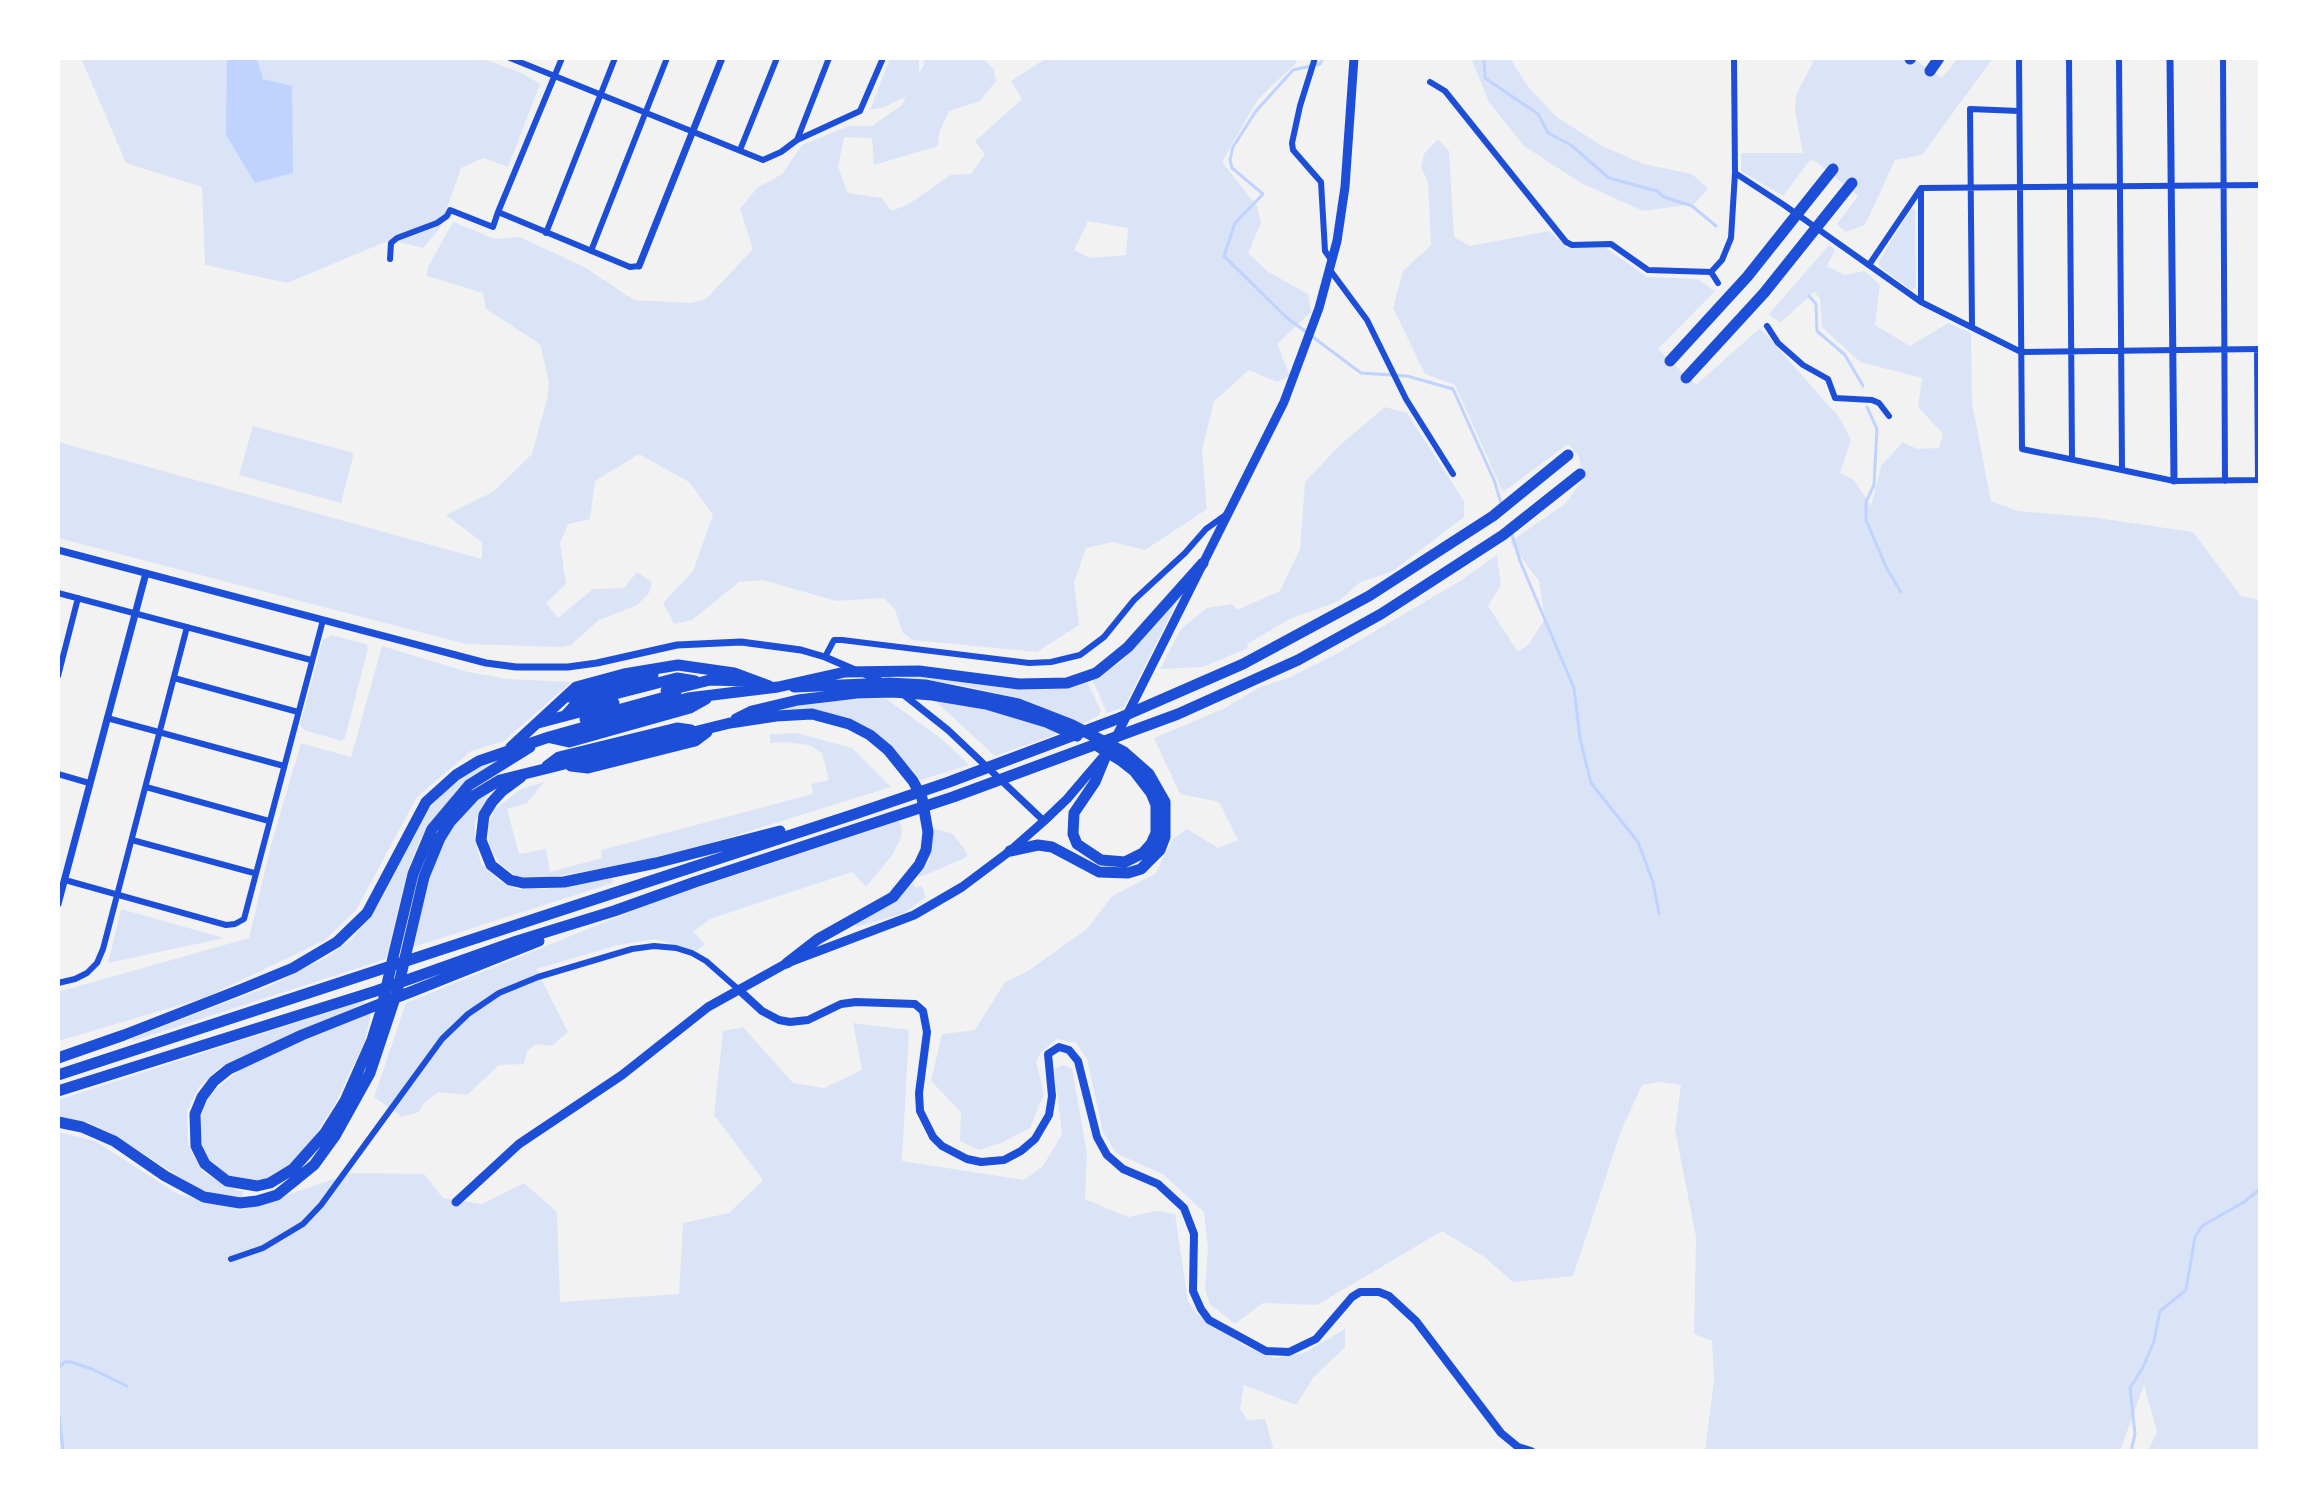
<!DOCTYPE html>
<style>
body{margin:0}
#map{position:relative;width:2318px;height:1509px;overflow:hidden;background:#f2f2f2;font-family:"Sofia Sans Condensed",sans-serif}
canvas{display:block}
.frame{position:absolute;inset:0;border:60px solid #fff;pointer-events:none}
</style>
<div id="map">
<canvas width="2318" height="1509"></canvas>
<div class="frame"></div>
</div>
<script>
const context = document.querySelector('canvas').getContext('2d');
context.lineJoin = 'round';
function fillPath(path, color) { context.fillStyle = color; context.fill(path, 'evenodd'); }
const shape = rows => new Path2D(rows.map(r => 'M' + r).join(''));
function stroke(path, color, width, dash) { context.strokeStyle = color; context.lineWidth = width; context.lineCap = dash ? 'butt' : 'round'; context.setLineDash(dash || []); context.stroke(path); }
const green = shape([
 [81,58,481,58,524,74,540,84,508,167,483,158,461,168,440,228,423,248,390,240,287,283,205,265,202,187,126,163],
 [890,58,919,58,919,73,924,65,923,58,983,58,994,70,996,81,980,101,949,111,939,133,938,146,874,165,872,138,844,137,838,167,848,193,882,198,891,211,909,204,950,175,971,174,985,154,975,141,1022,99,1011,81,1047,58,1294,58,1297,62,1258,99,1222,162,1257,206,1261,223,1248,253,1267,271,1308,294,1311,312,1277,344,1290,376,1277,382,1249,370,1214,401,1202,450,1207,509,1145,550,1113,542,1086,548,1074,583,1079,625,1037,652,913,640,903,633,895,610,884,598,836,601,763,580,739,582,692,620,674,624,663,603,693,571,713,515,689,482,639,454,595,481,590,519,568,524,560,543,566,584,546,603,558,618,593,589,624,588,637,572,652,582,649,593,637,605,599,620,571,645,562,647,466,644,58,538,58,442,482,559,482,542,446,515,493,492,532,454,547,399,549,382,540,344,486,309,483,293,427,276,427,269,453,222,495,239,520,237,586,268,634,300,691,303,706,299,753,249,740,209,757,188,782,174,802,145,849,126,872,126,902,105,906,97,884,107,870,110],
 [1088,221,1128,228,1126,255,1091,258,1074,250],
 [1471,58,1510,58,1529,88,1557,117,1602,146,1644,164,1692,174,1708,189,1694,204,1643,211,1581,183,1524,146,1489,102],
 [1815,58,1912,58,1942,78,1958,58,1993,58,1922,155,1895,160,1865,225,1845,232,1837,224,1858,196,1815,161,1810,160,1783,196,1741,171,1741,153,1803,153,1795,110,1796,95],
 [1438,139,1449,151,1454,237,1470,246,1549,231,1567,248,1603,246,1647,277,1698,279,1715,291,1658,349,1696,385,1760,328,1839,417,1851,440,1840,473,1854,480,1871,506,1881,466,1903,442,1917,449,1939,448,1943,434,1918,407,1922,378,1860,362,1822,327,1820,298,1814,292,1780,323,1769,314,1829,245,1835,250,1827,266,1845,275,1865,271,1880,285,1875,325,1910,346,1948,323,1971,333,1972,403,1991,501,2018,511,2091,517,2193,532,2241,596,2260,600,2260,1451,2148,1451,2157,1432,2144,1385,2120,1451,1705,1451,1714,1379,1712,1341,1694,1334,1696,1237,1675,1130,1681,1085,1661,1082,1642,1085,1621,1131,1573,1276,1513,1282,1483,1256,1442,1231,1317,1305,1263,1303,1235,1324,1210,1304,1205,1289,1208,1249,1204,1212,1164,1175,1116,1153,1103,1132,1087,1059,1076,1043,1057,1039,1041,1052,1036,1061,1044,1094,1030,1128,1001,1143,979,1150,960,1141,961,1112,931,1081,942,1034,975,1030,1005,982,1028,971,1087,929,1112,896,1155,874,1173,839,1187,829,1218,848,1238,840,1219,802,1180,794,1154,738,1225,708,1260,687,1291,677,1338,653,1460,581,1497,555,1501,585,1488,606,1518,652,1528,645,1545,619,1539,581,1510,542,1566,503,1583,479,1579,457,1568,444,1503,492,1455,385,1425,374,1393,308,1403,271,1431,245,1428,182,1421,167,1424,154],
 [1911,209,1915,210,1916,288,1911,290,1879,266,1879,261],
 [1385,407,1407,413,1464,501,1464,517,1393,571,1359,583,1339,601,1290,619,1247,644,1248,648,1203,667,1160,669,1181,629,1207,608,1232,604,1237,610,1280,591,1300,549,1305,482,1340,445],
 [253,426,354,453,341,503,239,475],
 [1181,594,1124,707,1107,713,1092,679,1121,662],
 [331,635,366,644,368,648,345,738,342,741,304,730,300,725,323,640],
 [382,646,468,672,508,679,571,682,504,741,471,751,417,797,356,910,325,940,204,998,58,1041,58,992,249,938,271,845,301,743,351,757],
 [897,675,914,675,1027,690,1059,689,1087,682,1101,711,1098,716,1081,724,1024,700,957,684,899,679],
 [885,698,942,739,969,765,920,780,912,769,867,727,769,711,823,701],
 [934,700,963,703,1038,724,1057,734,995,756],
 [797,733,852,748,891,787,698,847,613,867,539,879,516,876,499,863,489,845,488,826,495,809,521,789,544,782,527,803,507,809,519,854,546,849,550,872,602,858,601,850,813,794,811,784,829,780,822,753,809,745,786,742,770,743,770,734],
 [503,757,505,758,459,787,421,838,408,869,386,959,133,1041,132,1038,270,986,327,957,352,939,379,904,425,813,452,784,479,767],
 [491,790,475,822,475,842,481,863,498,880,517,889,546,889,612,878,613,883,410,948,425,890,446,835,472,803],
 [899,821,902,828,901,837,893,854,866,887,852,872,710,919,693,932,705,944,696,951,655,939,618,945,536,969,568,1032,552,1046,537,1044,527,1051,524,1064,499,1065,467,1095,439,1092,424,1103,419,1112,402,1117,374,1097,406,1003,652,903],
 [932,828,953,834,967,853,967,857,918,878,929,860],
 [913,883,916,888,922,886,926,897,902,914,856,927,855,924,892,904],
 [121,909,224,938,108,963],
 [363,1001,364,1003,219,1068,199,1087,187,1111,188,1145,203,1172,238,1191,243,1191,242,1199,222,1197,199,1189,109,1132,89,1123,58,1116,58,1100],
 [371,1013,365,1041,336,1102,310,1144,290,1167,268,1178,252,1182,227,1176,213,1169,198,1141,204,1103,216,1089,241,1069,268,1056],
 [853,1023,909,1030,902,1161,1024,1180,1043,1166,1062,1134,1054,1069,1063,1065,1072,1069,1087,1153,1085,1199,1128,1217,1156,1211,1175,1214,1188,1301,1197,1314,1243,1345,1275,1358,1304,1353,1345,1329,1345,1347,1313,1378,1296,1405,1244,1385,1240,1409,1247,1420,1265,1419,1274,1451,58,1451,58,1132,95,1141,178,1194,242,1210,352,1173,424,1174,443,1198,482,1204,524,1183,557,1212,560,1302,679,1294,683,1223,729,1213,763,1180,714,1115,723,1031,743,1027,793,1083,824,1088,862,1070]
]);
const water = shape([
 [227,58,257,59,263,79,292,86,293,173,255,183,226,135]
]);
const stream = shape([
 [1323,58,1320,64,1293,70,1256,111,1233,147,1230,160,1232,168,1263,194,1235,223,1224,256,1286,317,1361,373,1407,376,1453,389,1494,480,1502,506],
 [1484,58,1485,78,1538,114,1548,133,1571,145,1609,178,1657,191,1664,197,1692,206,1716,226],
 [1809,296,1816,304,1817,331,1845,355,1863,386],
 [1867,407,1877,429,1874,485,1866,502,1866,520,1886,567,1901,592],
 [1511,532,1520,561,1574,688,1580,738,1591,783,1638,842,1653,882,1659,914],
 [58,1368,65,1362,71,1362,92,1369,127,1386],
 [58,1408,63,1449],
 [2131,1451,2135,1434,2130,1388,2143,1367,2154,1341,2160,1311,2186,1290,2195,1237,2202,1226,2244,1202,2260,1189]
]);
const minor = shape([
 [510,58,763,160,781,152,797,140,860,111,883,58],
 [562,58,498,212,630,267,639,266],
 [1315,58,1300,106,1292,143,1293,150,1321,182,1325,251,1332,261],
 [1734,58,1735,173,1784,205,1921,302,2021,352,2260,349],
 [2019,58,2022,449,2174,481,2258,480,2257,349],
 [2069,58,2072,459],
 [2119,58,2122,468],
 [2223,58,2225,481],
 [1430,82,1445,91,1566,242,1572,245,1611,244,1648,270,1711,272],
 [797,140,829,58],
 [740,150,777,58],
 [1921,190,1921,302],
 [546,233,615,58],
 [591,251,667,58],
 [390,259,391,243,397,238,437,223,447,216,450,210,493,227,498,212],
 [1869,265,1921,188,2260,185],
 [1330,270,1367,320,1406,399,1453,474],
 [1718,283,1711,272,1722,260,1731,238,1735,173],
 [1767,326,1778,343,1803,365,1828,379,1835,398,1872,400,1879,403,1889,416],
 [1972,327,1970,109,2019,111],
 [58,593,311,660],
 [825,657,834,640,842,640,1029,663,1051,662,1080,655,1104,637,1134,600,1185,553,1206,529,1227,514],
 [58,676,78,598],
 [174,678,298,712],
 [107,718,284,766],
 [58,774,89,783],
 [146,787,269,821],
 [132,840,254,873],
 [65,880,226,925,235,924,244,919,323,620],
 [58,983,75,979,87,973,97,963,103,949,187,627],
 [231,1259,263,1248,303,1224,321,1205,442,1039,468,1014,499,993,538,977,632,949,654,946,676,948,692,953,706,961,738,989]
]);
const tertiary = shape([
 [2170,58,2174,481],
 [639,266,722,58],
 [58,550,486,663,516,667,568,667,597,663,677,645,741,642,801,650,825,657,883,682],
 [904,695,948,730,1044,821],
 [58,904,146,573]
]);
const secondary = shape([
 [738,989,762,1011,779,1020,790,1022,808,1020,841,1004,856,1002,915,1004,923,1011,927,1032,919,1093,920,1111,933,1137,942,1146,967,1159,981,1162,1004,1160,1021,1151,1035,1139,1049,1115,1052,1096,1048,1054,1059,1047,1069,1050,1078,1061,1097,1137,1107,1155,1123,1169,1158,1184,1184,1208,1194,1234,1193,1291,1201,1309,1209,1320,1266,1351,1289,1352,1316,1339,1352,1297,1360,1292,1379,1292,1389,1296,1416,1321,1501,1433,1518,1447,1531,1451]
]);
const primary = shape([
 [1115,739,1284,402,1319,308,1337,241,1345,187,1354,58],
 [456,1202,519,1144,622,1075,708,1007,787,963,914,915,962,887,1010,851,1044,821,1067,799,1102,758]
]);
const motorway = shape([
 [1910,59,1911,58],
 [1930,71,1939,58],
 [1670,361,1747,277,1833,169],
 [1686,378,1764,293,1852,183],
 [794,687,889,683,925,685,1018,704,1072,725,1124,752,1149,774,1165,802,1165,837,1160,850,1141,869,1128,873,1099,872,1052,847,1038,845,1010,851],
 [666,691,710,680,747,681],
 [569,697,653,675],
 [565,716,576,704,677,678,695,681],
 [585,719,676,694],
 [736,719,752,711,798,700,857,693,893,692,932,695,986,704,1046,722,1077,736],
 [538,723,614,703],
 [551,738,569,742,690,708,706,699],
 [1096,745,1102,749,1120,760,1134,771,1151,793,1156,805,1156,833,1151,844,1143,853,1125,862,1101,860,1077,844,1073,834,1074,813,1095,782,1109,748],
 [511,747,576,687,624,674,678,665,734,673,769,686],
 [530,747,469,785,432,829,413,874,394,953,381,1011,372,1040,345,1101,325,1133,293,1169,270,1183,257,1186,227,1181,205,1164,196,1146,195,1114,202,1097,214,1081,229,1069,302,1035,372,1007,408,993,539,941],
 [547,766,559,757,677,728,691,730],
 [571,766,588,768,695,741,707,732],
 [521,777,502,791,492,802,484,815,481,840,491,865,510,880,523,883,564,882,656,863,780,831],
 [58,1058,124,1035,242,989,293,968,337,942,367,913,426,802,456,775,479,761,549,737,688,698,778,687,845,672,919,671,1019,684,1067,683,1096,673,1128,647,1203,563],
 [58,1075,855,814,949,782,1117,719,1243,664,1369,596,1493,516,1568,455],
 [58,1091,376,991,517,941,614,911,695,882,953,797,1178,714,1298,660,1381,614,1503,535,1580,474],
 [58,1122,82,1127,114,1141,165,1176,204,1197,240,1203,257,1201,277,1195,314,1165,335,1136,370,1073,397,992,424,877,440,838,450,822,475,795,500,780,730,723,776,716,812,714,849,724,870,735,888,750,913,781,922,798,928,832,926,850,919,865,893,897,818,939,787,963]
]);
fillPath(green, '#dbe4f7');
fillPath(water, '#bfd3fe');
stroke(stream, '#bfd3fe', 3);
stroke(minor, '#1d4ed8', 6);
stroke(tertiary, '#1d4ed8', 7);
stroke(secondary, '#1d4ed8', 8);
stroke(primary, '#1d4ed8', 9);
stroke(motorway, '#1d4ed8', 11);
</script>
